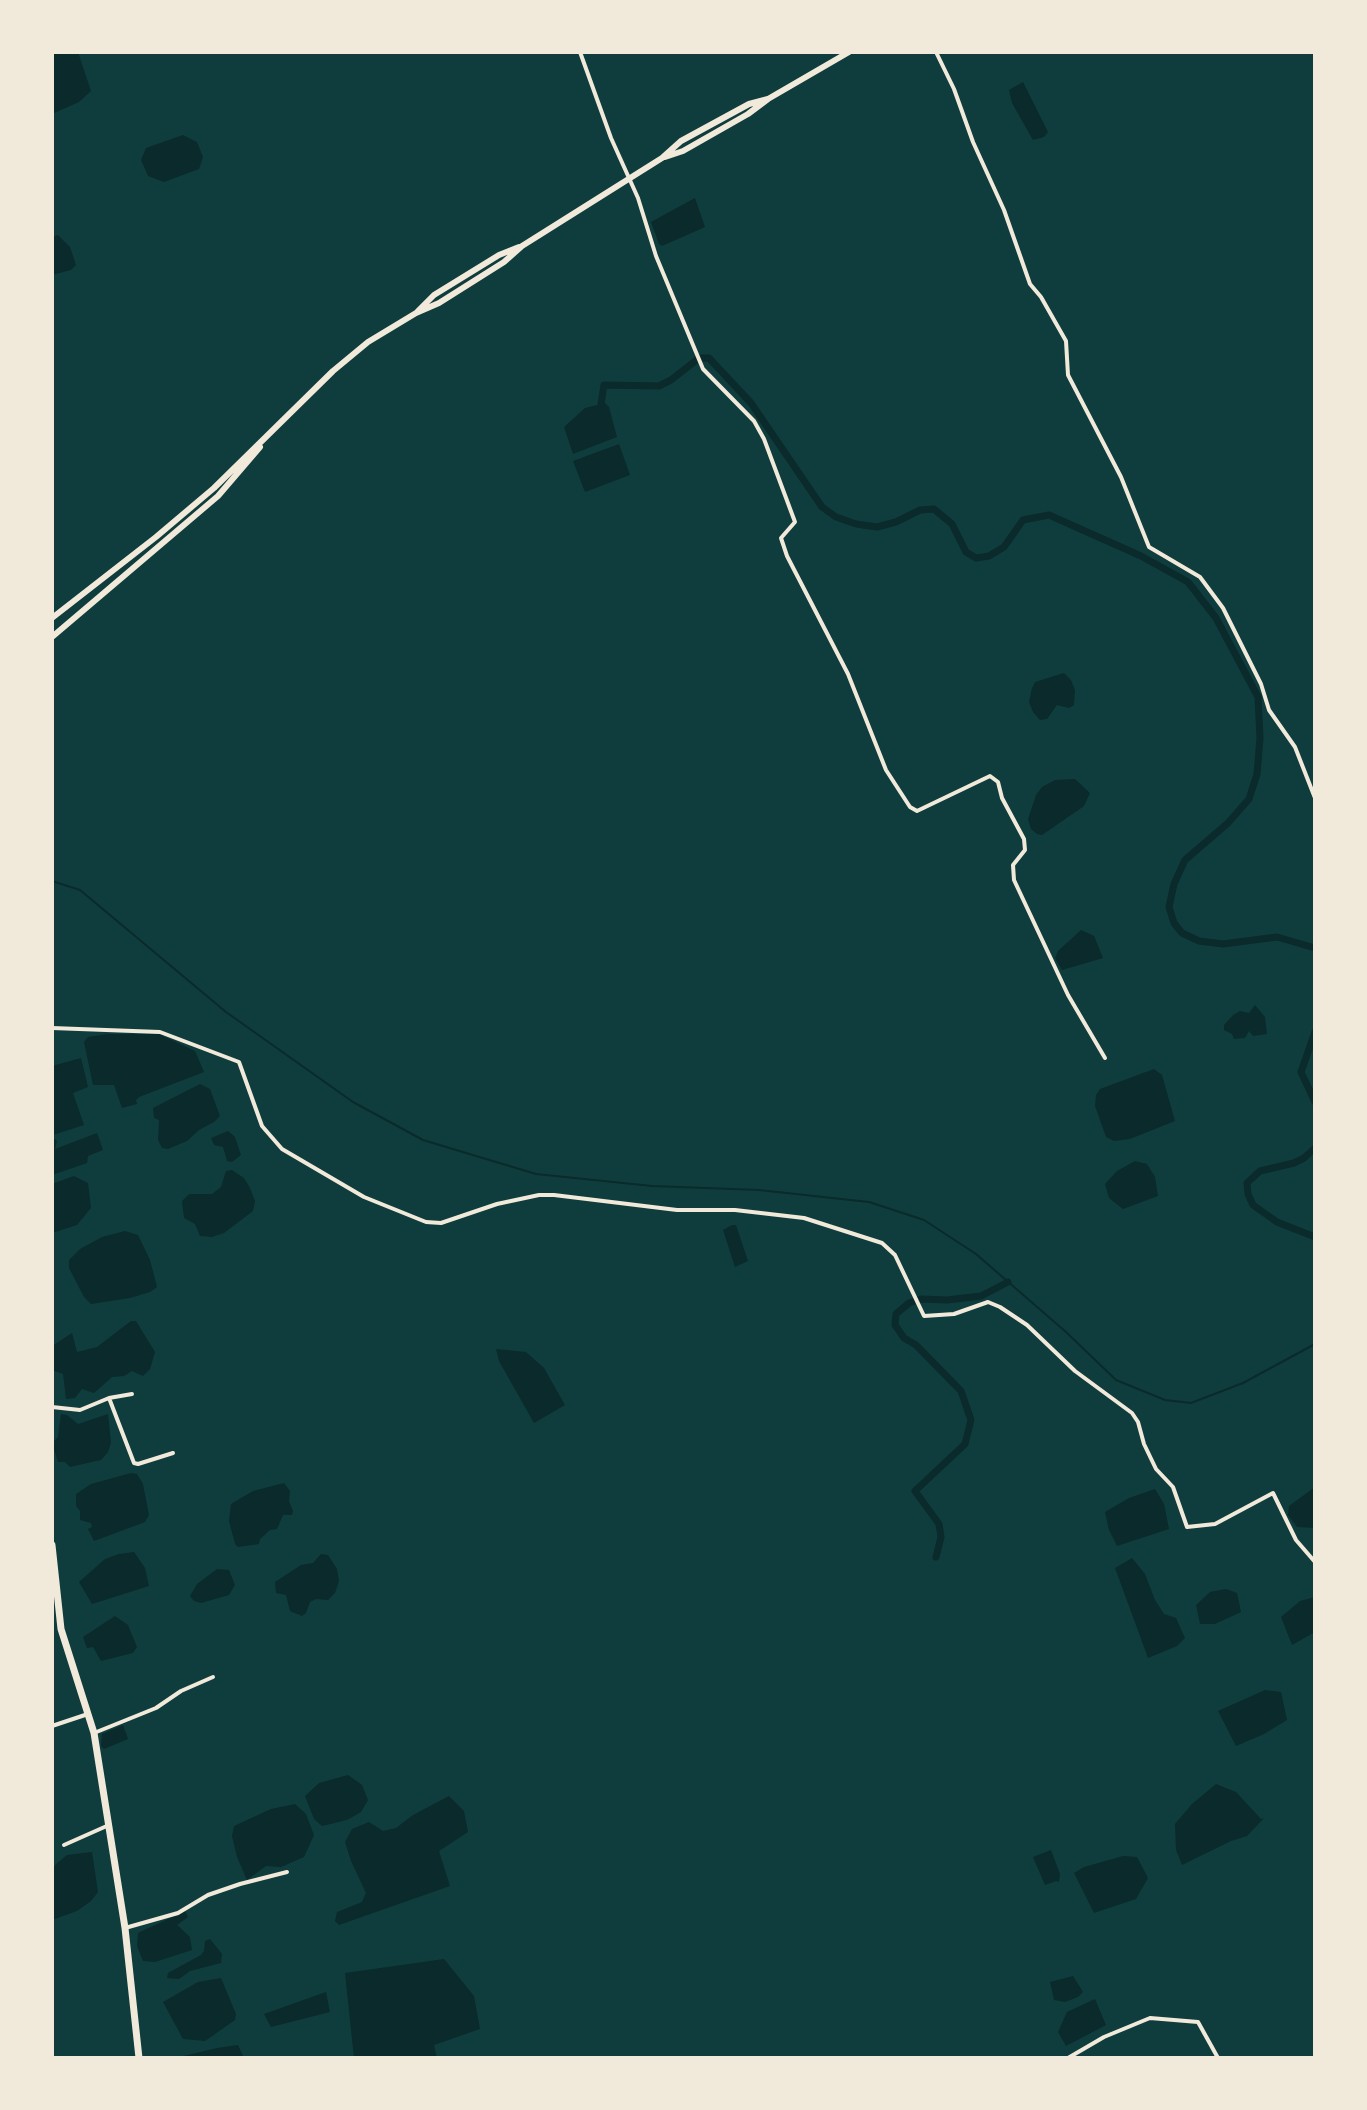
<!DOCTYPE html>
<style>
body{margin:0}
#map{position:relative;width:1367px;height:2110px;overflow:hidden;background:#0f3d3e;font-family:"Archivo Narrow",sans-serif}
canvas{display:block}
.frame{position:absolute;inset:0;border:54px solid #f1e9da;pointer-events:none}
</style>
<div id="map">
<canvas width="1367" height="2110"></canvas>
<div class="frame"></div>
</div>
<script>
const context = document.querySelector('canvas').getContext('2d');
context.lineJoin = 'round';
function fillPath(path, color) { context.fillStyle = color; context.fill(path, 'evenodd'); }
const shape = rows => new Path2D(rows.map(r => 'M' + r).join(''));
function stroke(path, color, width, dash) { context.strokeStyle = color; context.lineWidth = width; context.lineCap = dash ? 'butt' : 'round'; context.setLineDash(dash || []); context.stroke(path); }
const water = shape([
 [52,52,78,52,91,91,79,102,52,114],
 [1023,82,1048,132,1044,137,1033,140,1012,103,1009,90],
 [183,135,197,142,203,157,199,169,164,182,148,176,141,160,146,148],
 [695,198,705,227,662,246,659,244,651,222],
 [58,235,70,247,76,265,71,270,52,275,52,237],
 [605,403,609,407,617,437,573,454,564,427,585,408],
 [619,444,630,475,585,492,573,461],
 [1064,673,1071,680,1075,690,1074,705,1069,708,1057,705,1047,719,1040,720,1033,712,1029,702,1032,688,1035,682],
 [1075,779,1090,793,1084,806,1042,835,1037,834,1031,829,1028,819,1036,795,1042,787,1055,780],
 [1081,930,1094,936,1103,958,1062,970,1055,958,1058,951],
 [1255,1005,1265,1017,1267,1034,1253,1036,1249,1031,1245,1038,1234,1039,1232,1034,1224,1030,1224,1025,1233,1015,1240,1011,1249,1013],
 [107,1034,159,1034,195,1051,204,1072,139,1097,136,1100,137,1104,122,1108,114,1085,93,1085,84,1042,88,1037],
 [81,1058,88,1087,73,1093,84,1125,53,1135,52,1066],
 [1154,1069,1162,1075,1175,1121,1130,1139,1114,1141,1106,1137,1095,1106,1096,1095,1100,1089],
 [200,1084,210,1089,220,1116,214,1122,199,1130,187,1141,168,1149,162,1148,158,1140,159,1120,154,1118,153,1108],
 [228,1131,235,1137,241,1155,232,1162,227,1161,223,1147,214,1145,211,1138],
 [97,1133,103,1150,88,1156,87,1163,52,1175,52,1137,57,1141,55,1149],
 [1135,1161,1147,1164,1155,1177,1158,1196,1123,1209,1109,1198,1105,1184,1117,1171],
 [232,1170,244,1178,250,1188,255,1201,253,1211,224,1233,212,1237,200,1236,195,1224,184,1218,182,1201,189,1194,212,1194,221,1187,226,1171],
 [74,1176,88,1183,91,1208,77,1225,52,1233,52,1184],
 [732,1225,736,1225,748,1261,735,1267,723,1230],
 [125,1231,138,1235,150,1260,157,1287,150,1292,130,1298,91,1304,84,1297,69,1268,69,1260,80,1249,102,1237],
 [131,1321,136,1321,155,1352,150,1369,143,1376,132,1371,124,1376,112,1377,94,1393,82,1389,75,1398,66,1399,63,1374,52,1370,52,1346,72,1333,77,1352,97,1347],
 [496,1349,526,1352,544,1368,565,1405,534,1423,499,1361],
 [61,1414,67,1415,78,1424,108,1414,111,1443,108,1452,101,1460,70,1467,65,1462,58,1462,52,1443,58,1437],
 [131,1473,137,1474,143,1484,149,1515,145,1522,94,1541,88,1529,92,1527,91,1523,80,1520,80,1511,76,1506,76,1494,91,1484],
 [284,1483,290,1491,289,1501,293,1511,292,1515,283,1515,277,1529,270,1530,260,1539,259,1544,238,1547,235,1544,229,1521,231,1504,253,1491],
 [1315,1487,1315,1528,1297,1527,1288,1515,1289,1506],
 [1155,1489,1164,1504,1169,1529,1117,1546,1109,1530,1105,1512,1129,1498],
 [134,1552,145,1568,149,1586,92,1604,79,1582,105,1559,119,1554],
 [321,1554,328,1555,337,1569,339,1581,335,1593,328,1600,316,1599,310,1602,306,1613,302,1616,290,1611,286,1595,276,1593,275,1582,301,1565,313,1563],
 [1132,1558,1145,1574,1155,1600,1164,1614,1176,1618,1185,1638,1177,1646,1148,1658,1115,1568],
 [217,1569,229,1570,235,1585,229,1595,201,1603,194,1601,190,1596,197,1584],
 [1226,1589,1237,1593,1241,1612,1215,1624,1200,1624,1196,1605,1210,1592],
 [1315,1597,1315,1632,1292,1645,1281,1617,1300,1601],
 [115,1616,128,1625,137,1647,133,1653,101,1661,93,1647,87,1648,83,1637],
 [1265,1690,1281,1692,1287,1720,1264,1734,1236,1746,1218,1711],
 [123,1725,128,1739,104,1749,101,1746,102,1734],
 [348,1775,362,1785,368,1800,361,1812,347,1820,322,1826,314,1819,305,1796,319,1783],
 [1216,1784,1236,1792,1261,1819,1264,1818,1247,1836,1231,1841,1182,1865,1176,1850,1175,1824,1192,1804],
 [449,1796,464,1811,468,1832,439,1851,450,1886,339,1925,335,1921,337,1912,362,1902,366,1893,351,1861,345,1842,352,1829,369,1822,383,1831,396,1828,413,1815],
 [295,1804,306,1814,314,1835,304,1857,281,1867,266,1866,247,1880,237,1857,232,1836,234,1826,271,1809],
 [1051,1850,1060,1874,1059,1882,1056,1881,1045,1885,1033,1857],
 [92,1852,98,1892,91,1901,77,1911,52,1920,52,1873,55,1865,67,1855],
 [1123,1856,1137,1857,1148,1878,1136,1899,1094,1913,1074,1873,1084,1867],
 [185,1911,188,1917,177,1925,190,1937,192,1950,155,1962,143,1961,137,1946,138,1933],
 [210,1939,222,1954,221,1963,190,1971,179,1979,167,1978,168,1973,201,1955,204,1951,205,1941],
 [444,1959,474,1996,480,2029,434,2045,437,2058,354,2058,345,1973],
 [1073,1976,1083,1992,1078,1997,1065,2002,1054,2000,1050,1982],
 [221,1978,236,2014,235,2020,205,2041,183,2039,163,2002,198,1982],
 [326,1992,330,2012,271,2027,264,2014],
 [1095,1999,1106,2025,1066,2046,1058,2032,1067,2012],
 [238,2045,244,2058,175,2058,217,2048]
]);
const stream = shape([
 [52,881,80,890,226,1012,353,1102,423,1140,536,1174,652,1186,759,1190,869,1202,924,1220,976,1254,1066,1332,1116,1380,1165,1400,1191,1403,1243,1383,1315,1344]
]);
const canal = shape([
 [601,404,604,385,659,386,671,380,699,358,709,358,751,403,822,507,836,517,856,524,877,527,896,522,920,510,934,509,952,524,966,552,976,558,989,556,1004,547,1023,520,1049,515,1141,556,1188,582,1216,618,1258,697,1260,738,1257,774,1249,799,1228,823,1185,860,1174,884,1169,907,1174,923,1182,933,1199,941,1223,944,1277,937,1315,948],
 [1315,1032,1301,1072,1315,1102],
 [1315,1148,1304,1158,1294,1163,1260,1171,1247,1183,1248,1194,1253,1205,1277,1222,1315,1237],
 [936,1557,941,1537,939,1524,915,1491,965,1444,971,1420,961,1391,916,1345,904,1338,895,1325,896,1314,909,1303,921,1299,947,1300,981,1296,1008,1282]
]);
const minor = shape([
 [580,52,611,138,638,198,656,256,703,369,754,421,764,439,795,522,781,538,787,556,848,674,886,770,910,807,917,811,990,776,998,782,1002,798,1024,839,1025,850,1013,865,1014,880,1068,995,1105,1058],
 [936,52,954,89,973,142,1004,210,1030,284,1041,297,1066,341,1068,375,1121,477,1149,547,1200,577,1223,608,1261,684,1269,710,1295,747,1315,798],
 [52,1028,160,1032,239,1062,262,1126,282,1149,364,1197,426,1222,441,1223,497,1204,539,1195,554,1195,677,1210,735,1210,804,1218,882,1243,895,1255,924,1316,954,1314,988,1302,1000,1307,1027,1325,1075,1371,1132,1413,1138,1422,1144,1444,1156,1469,1173,1487,1187,1527,1215,1524,1273,1493,1296,1540,1315,1562],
 [109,1398,134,1463,138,1464,173,1453],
 [52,1407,80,1410,109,1398,132,1394],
 [52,1726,88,1714],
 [94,1733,156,1708,181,1691,213,1677],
 [64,1845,109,1825],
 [125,1928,178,1913,208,1895,240,1884,287,1872],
 [1068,2058,1104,2037,1150,2018,1198,2022,1218,2058]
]);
const primary = shape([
 [665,157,683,151,748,114,768,99,849,52],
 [418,311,434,295,499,255,519,247],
 [52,618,156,537,214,488,333,371,368,342,416,313,439,303,504,262,522,246,662,158,681,141,749,104,768,99],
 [52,637,218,496,260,447]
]);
const trunk = shape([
 [52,1545,61,1629,94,1733,125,1928,139,2058]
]);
fillPath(water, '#0a2a2b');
stroke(stream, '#0a2a2b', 2);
stroke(canal, '#0a2a2b', 7);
stroke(minor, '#f1e9da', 4);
stroke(primary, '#f1e9da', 6);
stroke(trunk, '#f1e9da', 7);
</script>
